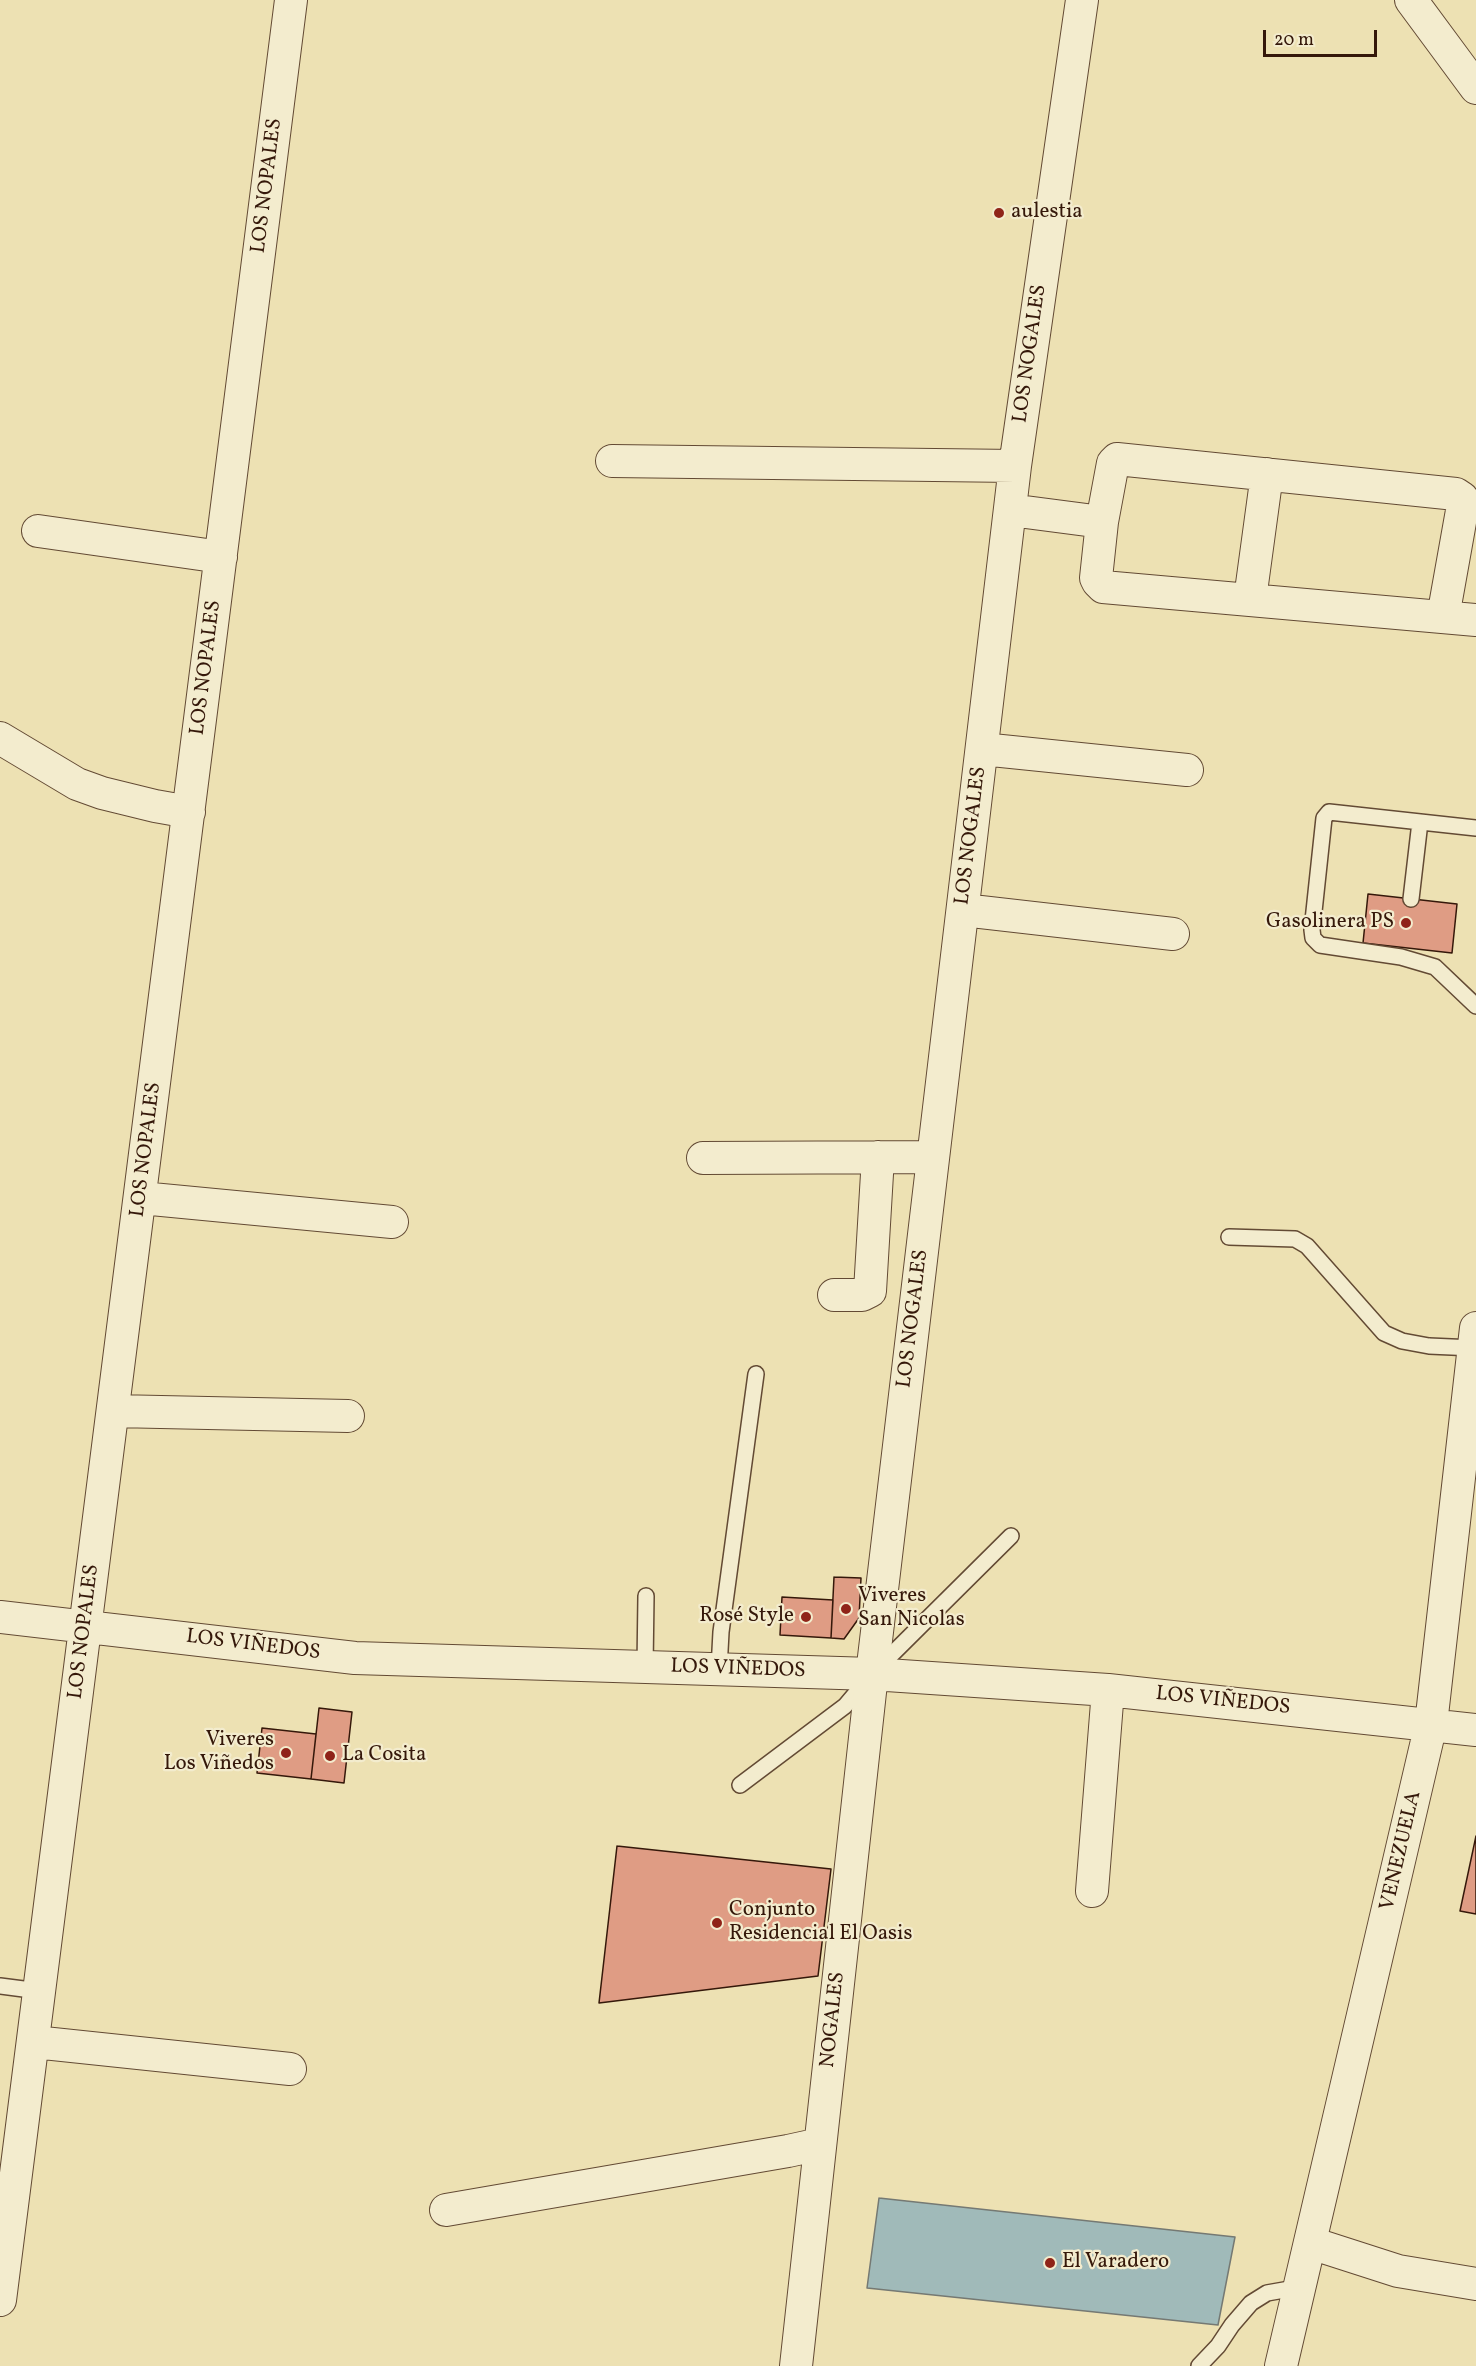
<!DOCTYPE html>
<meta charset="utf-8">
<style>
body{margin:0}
#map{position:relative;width:1476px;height:2366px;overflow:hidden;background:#ede1b3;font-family:Vollkorn,serif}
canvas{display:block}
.scale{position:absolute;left:1263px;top:30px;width:114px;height:27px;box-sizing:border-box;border:3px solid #35180a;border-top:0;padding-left:8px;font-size:18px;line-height:21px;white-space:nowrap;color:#35180a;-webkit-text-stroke:4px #f3ecce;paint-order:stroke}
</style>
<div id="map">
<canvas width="1476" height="2366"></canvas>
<div class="scale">20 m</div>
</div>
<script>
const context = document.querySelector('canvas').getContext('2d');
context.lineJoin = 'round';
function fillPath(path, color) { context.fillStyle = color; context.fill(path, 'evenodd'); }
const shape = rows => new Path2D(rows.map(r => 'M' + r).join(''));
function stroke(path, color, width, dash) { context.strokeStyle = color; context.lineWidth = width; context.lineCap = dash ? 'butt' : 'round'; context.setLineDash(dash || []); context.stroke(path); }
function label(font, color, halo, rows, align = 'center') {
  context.font = font + ' Vollkorn,serif'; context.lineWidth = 4.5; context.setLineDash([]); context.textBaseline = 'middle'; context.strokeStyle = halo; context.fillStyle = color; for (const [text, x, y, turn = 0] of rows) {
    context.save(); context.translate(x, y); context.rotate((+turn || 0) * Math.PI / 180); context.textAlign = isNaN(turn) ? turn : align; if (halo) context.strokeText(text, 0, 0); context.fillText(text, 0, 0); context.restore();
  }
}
const water = shape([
 [879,2198,1235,2237,1218,2325,867,2288,879,2198]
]);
const building = shape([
 [1368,894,1457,904,1452,953,1363,943,1368,894],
 [834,1577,861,1578,859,1618,844,1639,831,1638,834,1577],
 [782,1597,833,1600,831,1638,780,1635,782,1597],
 [319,1708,352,1712,344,1783,311,1779,319,1708],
 [262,1728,316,1734,311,1779,257,1773,262,1728],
 [1476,1836,1476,1914,1460,1911,1476,1836],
 [617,1846,831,1869,818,1976,599,2003,617,1846]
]);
const service = shape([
 [1476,828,1329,812,1324,818,1312,930,1313,938,1320,945,1401,957,1435,967,1476,1006],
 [1411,899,1420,822],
 [1229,1237,1295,1239,1307,1246,1384,1333,1402,1341,1429,1346,1474,1348],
 [645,1667,646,1596],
 [719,1669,721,1632,756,1374],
 [740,1785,845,1706,872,1674,1011,1536],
 [0,1986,39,1991],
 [1199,2366,1218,2346,1232,2325,1251,2303,1267,2293,1301,2287]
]);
const minor = shape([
 [1411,0,1476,88],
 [612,461,1015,466],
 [1010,510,1102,522],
 [38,531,221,557],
 [1250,599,1267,474],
 [1443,617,1463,505,1462,498,1456,494,1117,459,1113,463,1102,522,1096,578,1098,582,1103,587,1476,620],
 [0,738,77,784,102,793,155,806,189,812],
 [982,749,1187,770],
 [963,910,1173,934],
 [703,1158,933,1157],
 [141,1198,392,1222],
 [834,1295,862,1295,870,1291,878,1157],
 [114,1411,348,1416],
 [0,1617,355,1658,872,1674,1108,1690,1476,1730],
 [1092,1891,1108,1690],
 [34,2042,290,2069],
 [446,2210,788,2151,820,2144],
 [1311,2243,1398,2271,1476,2284],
 [0,2300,291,0],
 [796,2366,872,1674,1015,466,1082,0],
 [1281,2366,1431,1724,1476,1328]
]);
const markers = [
 [999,213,6,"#8f2418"],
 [1406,923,6,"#8f2418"],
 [846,1609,6,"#8f2418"],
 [806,1617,6,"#8f2418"],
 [286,1753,6,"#8f2418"],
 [330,1756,6,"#8f2418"],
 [717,1923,6,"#8f2418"],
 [1050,2263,6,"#8f2418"]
];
const streetNames = [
 ["LOS NOPALES",268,186,-83],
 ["LOS NOGALES",1031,354,-82],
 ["LOS NOPALES",207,668,-83],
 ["LOS NOGALES",972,836,-83],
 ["LOS NOPALES",147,1150,-83],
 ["LOS NOGALES",914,1319,-83],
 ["LOS NOPALES",85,1632,-83],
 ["LOS VIÑEDOS",253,1646,7],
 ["LOS VIÑEDOS",738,1670,2],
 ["LOS VIÑEDOS",1223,1702,6],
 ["VENEZUELA",1402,1851,-77],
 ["NOGALES",834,2020,-84]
];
const poiNames = [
 ["aulestia",1011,213],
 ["Gasolinera PS",1394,923,"right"],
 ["Viveres",858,1597],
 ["San Nicolas",858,1621],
 ["Rosé Style",794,1617,"right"],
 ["Viveres",274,1741,"right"],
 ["Los Viñedos",274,1765,"right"],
 ["La Cosita",342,1756],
 ["Conjunto",729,1911],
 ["Residencial El Oasis",729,1935],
 ["El Varadero",1062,2263]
];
fillPath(water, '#a0bab9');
stroke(water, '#757973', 1.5);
fillPath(building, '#df9c84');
stroke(building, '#35180a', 1.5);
stroke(service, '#634a34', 18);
stroke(minor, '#634a34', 34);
stroke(service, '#f3ecce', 15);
stroke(minor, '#f3ecce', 32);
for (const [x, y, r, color] of markers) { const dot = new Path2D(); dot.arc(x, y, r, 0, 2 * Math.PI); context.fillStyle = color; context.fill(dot); stroke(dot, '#f3ecce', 2); }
label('21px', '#35180a', '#f3ecce', streetNames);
label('21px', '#35180a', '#f3ecce', poiNames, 'left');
</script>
